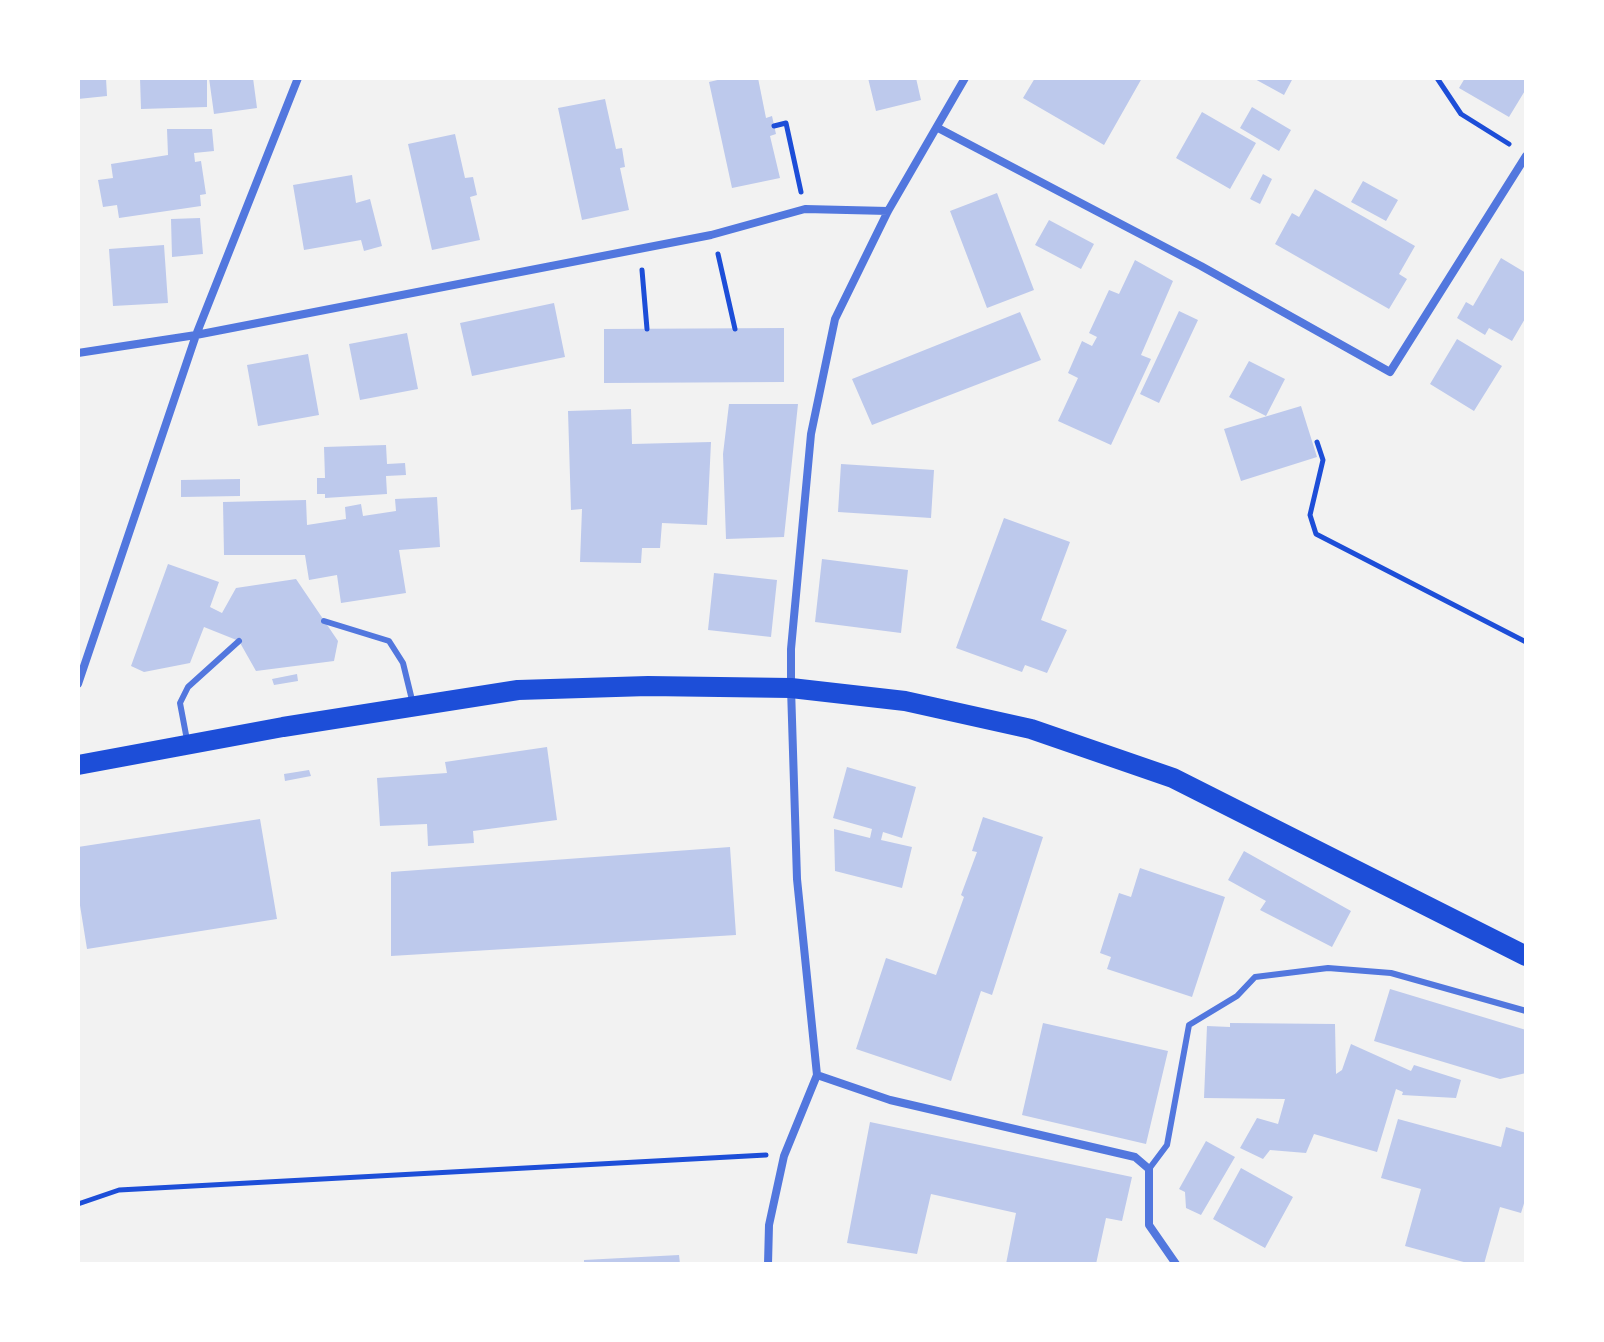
<!DOCTYPE html>
<style>
body{margin:0}
#map{position:relative;width:1604px;height:1342px;overflow:hidden;background:#f2f2f2;font-family:Literata,serif}
canvas{display:block}
.frame{position:absolute;inset:0;border:80px solid #fff;pointer-events:none}
</style>
<div id="map">
<canvas width="1604" height="1342"></canvas>
<div class="frame"></div>
</div>
<script>
const context = document.querySelector('canvas').getContext('2d');
context.lineJoin = 'round';
function fillPath(path, color) { context.fillStyle = color; context.fill(path, 'evenodd'); }
const shape = rows => new Path2D(rows.map(r => 'M' + r).join(''));
function stroke(path, color, width, dash) { context.strokeStyle = color; context.lineWidth = width; context.lineCap = dash ? 'butt' : 'round'; context.setLineDash(dash || []); context.stroke(path); }
const building = shape([
 [78,78,106,78,107,96,78,99],
 [140,78,207,78,207,107,141,109],
 [209,78,253,78,257,108,214,114],
 [726,78,758,78,766,118,772,116,776,134,770,136,780,178,732,188,709,82],
 [868,78,916,78,921,100,876,111],
 [1035,78,1142,78,1104,145,1023,98],
 [1253,78,1293,78,1284,95],
 [1465,78,1526,78,1526,89,1509,117,1459,88],
 [605,99,616,149,622,148,625,167,620,168,629,210,582,220,558,108],
 [1252,107,1291,130,1279,151,1240,128],
 [1202,112,1256,143,1230,189,1176,158],
 [167,129,212,129,214,151,194,153,195,162,201,161,206,194,200,195,201,206,119,218,117,205,103,207,98,180,113,178,111,164,168,155],
 [455,134,465,178,473,177,477,195,470,197,480,240,432,250,408,144],
 [1263,174,1272,179,1260,204,1250,199],
 [352,175,356,203,370,199,382,246,364,251,361,240,304,250,293,185],
 [1363,181,1398,200,1386,221,1351,202],
 [1315,189,1415,246,1399,274,1407,279,1389,309,1275,244,1292,213,1299,217],
 [997,193,1034,290,987,308,950,211],
 [200,218,203,254,172,257,171,219],
 [1049,220,1094,244,1081,269,1035,245],
 [164,245,168,303,113,306,109,249],
 [1501,258,1526,273,1526,317,1512,341,1489,328,1485,335,1457,318,1466,302,1473,306],
 [1135,260,1173,281,1141,355,1151,359,1111,445,1058,421,1078,378,1068,373,1082,341,1092,346,1097,337,1089,333,1109,290,1119,294],
 [554,303,565,357,472,376,460,323],
 [1179,311,1198,320,1159,403,1140,394],
 [1020,312,1041,360,872,425,852,379],
 [784,328,784,382,604,383,604,329],
 [407,333,418,389,360,400,349,344],
 [1457,339,1502,366,1474,411,1430,384],
 [308,354,319,415,258,426,247,365],
 [1249,361,1285,379,1266,416,1229,397],
 [729,404,798,404,784,537,726,539,723,454],
 [1301,406,1317,457,1241,481,1224,429],
 [631,409,632,444,711,442,707,525,662,523,660,548,642,548,641,563,580,562,582,509,571,510,568,411],
 [386,445,387,464,405,463,406,475,386,476,387,494,325,498,325,494,317,494,317,478,325,478,324,447],
 [841,464,934,470,931,518,838,512],
 [240,479,240,496,181,497,181,480],
 [437,497,440,547,399,550,406,593,341,603,337,575,309,580,305,555,224,555,223,502,306,500,307,525,346,519,345,507,361,504,363,516,396,511,395,499],
 [1004,518,1070,542,1041,620,1067,630,1047,673,1025,665,1022,672,956,648],
 [822,559,908,570,901,633,815,622],
 [168,564,219,582,210,607,222,613,236,588,296,579,338,641,334,661,256,671,239,641,204,627,190,663,144,672,131,666],
 [714,573,777,580,771,637,708,630],
 [297,674,298,681,274,685,272,679],
 [547,747,557,820,473,831,474,843,428,846,427,824,380,826,377,778,447,773,445,762],
 [847,767,916,787,902,838,883,832,881,840,912,847,902,888,835,871,834,829,870,838,872,829,833,818],
 [309,770,311,776,285,781,284,774],
 [983,817,1043,837,992,995,981,991,951,1081,856,1049,886,958,936,975,964,897,961,895,977,852,972,851],
 [260,819,277,919,87,949,78,893,78,847],
 [730,847,736,935,391,956,391,872],
 [1244,851,1351,911,1332,947,1260,910,1266,901,1228,880],
 [1140,868,1225,897,1192,997,1107,969,1111,957,1100,953,1119,893,1131,897],
 [1390,989,1526,1030,1526,1073,1500,1079,1374,1041],
 [1043,1023,1168,1051,1146,1144,1022,1115],
 [1230,1023,1335,1024,1336,1074,1342,1070,1351,1044,1411,1071,1414,1065,1461,1080,1456,1098,1402,1095,1403,1092,1396,1089,1377,1152,1314,1134,1306,1153,1270,1150,1263,1159,1240,1148,1257,1118,1278,1124,1285,1099,1204,1098,1207,1026,1230,1027],
 [1398,1119,1501,1147,1506,1127,1526,1133,1526,1197,1521,1213,1500,1207,1484,1264,1471,1264,1405,1246,1421,1189,1381,1178],
 [870,1122,1132,1177,1122,1221,1106,1218,1096,1264,1006,1264,1016,1213,931,1194,917,1254,847,1243],
 [1206,1141,1235,1157,1201,1215,1186,1208,1185,1192,1179,1189],
 [1241,1168,1293,1197,1265,1248,1213,1219],
 [679,1255,680,1264,584,1264,584,1260]
]);
const path = shape([
 [1437,78,1461,114,1509,144],
 [774,126,786,123,801,192],
 [718,254,735,329],
 [642,270,647,329],
 [1317,442,1323,460,1310,515,1316,534,1526,642],
 [78,1204,119,1190,766,1155]
]);
const service = shape([
 [324,621,389,641,403,663,413,704],
 [187,740,180,703,188,687,239,641],
 [1149,1169,1167,1145,1189,1025,1237,996,1255,977,1328,968,1391,973,1526,1011]
]);
const minor = shape([
 [938,128,1201,266,1390,372,1526,156],
 [78,353,196,335,711,235,805,209,888,211],
 [78,684,196,335,298,78],
 [817,1075,890,1100,1135,1157,1149,1169,1149,1225,1176,1264],
 [768,1264,769,1225,784,1156,817,1075,797,879,791,688,791,649,811,434,835,319,888,211,965,78]
]);
const primary = shape([
 [78,765,283,727,518,690,648,686,791,688,905,701,1031,729,1173,778,1526,956]
]);
fillPath(building, '#bdc9ec');
stroke(path, '#1d4ed8', 5);
stroke(service, '#5277de', 6);
stroke(minor, '#5277de', 8);
stroke(primary, '#1d4ed8', 20);
</script>
